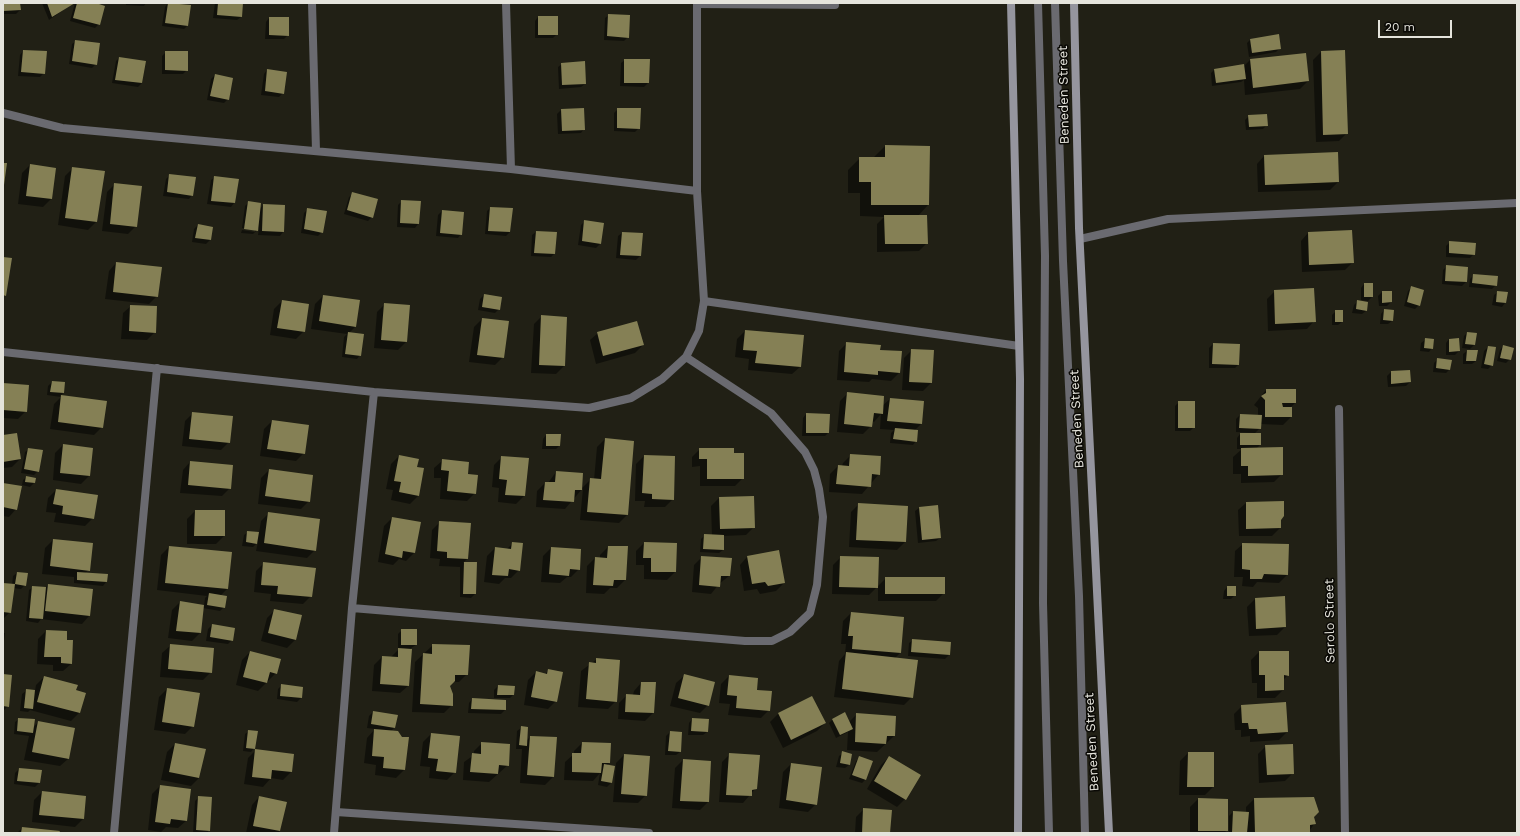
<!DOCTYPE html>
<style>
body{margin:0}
#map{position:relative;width:1520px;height:836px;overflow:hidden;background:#212015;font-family:"Work Sans",sans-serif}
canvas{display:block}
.frame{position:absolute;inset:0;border:4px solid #e5e4dc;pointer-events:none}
.scale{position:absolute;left:1378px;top:20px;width:74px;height:18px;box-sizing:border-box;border:2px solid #e5e4dc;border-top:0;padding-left:5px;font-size:12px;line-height:14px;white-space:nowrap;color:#e5e4dc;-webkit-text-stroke:3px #0a0905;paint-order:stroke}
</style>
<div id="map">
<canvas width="1520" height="836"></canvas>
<div class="frame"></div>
<div class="scale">20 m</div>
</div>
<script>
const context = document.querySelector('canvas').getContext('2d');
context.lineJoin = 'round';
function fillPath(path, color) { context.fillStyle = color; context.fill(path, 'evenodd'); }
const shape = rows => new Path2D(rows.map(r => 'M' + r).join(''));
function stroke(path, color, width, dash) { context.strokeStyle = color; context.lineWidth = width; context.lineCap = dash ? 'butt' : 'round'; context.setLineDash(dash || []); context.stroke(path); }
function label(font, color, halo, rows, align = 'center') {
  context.font = font + ' "Work Sans",sans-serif'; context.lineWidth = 3; context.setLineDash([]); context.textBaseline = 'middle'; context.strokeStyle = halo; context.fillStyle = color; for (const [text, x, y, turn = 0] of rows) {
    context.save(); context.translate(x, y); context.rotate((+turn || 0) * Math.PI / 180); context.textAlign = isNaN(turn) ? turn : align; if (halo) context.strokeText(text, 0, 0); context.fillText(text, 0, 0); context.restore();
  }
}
const shadow = shape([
 [3,3,19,3,20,10,16,14,3,14],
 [42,3,72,3,72,4,49,20],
 [75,3,92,3,99,24,95,28,70,21],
 [126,3,146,3,144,6,126,5],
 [168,3,190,6,187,26,184,29,162,26,165,7],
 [215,3,242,3,241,17,237,20,213,18],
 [609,15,628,37,624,41,604,40,605,18],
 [538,17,557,34,553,38,535,38,535,21],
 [269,18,288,35,284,39,265,39,266,22],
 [1251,39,1280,48,1276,52,1249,57,1247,43],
 [76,41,96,64,92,68,69,64,72,44],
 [23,51,44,73,40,77,18,76,20,55],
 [1344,51,1347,133,1339,141,1316,142,1313,60,1321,52],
 [166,52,187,70,183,74,162,74,162,56],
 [119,58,142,83,138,87,112,83,116,61],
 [625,60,648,83,644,87,620,86,621,63],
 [1250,60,1308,81,1300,89,1245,95,1244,80,1241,82,1212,86,1211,73,1214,70,1243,67],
 [562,64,585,84,581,87,559,89,558,67],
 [267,70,283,93,279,97,261,95,264,74],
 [215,75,228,99,224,103,207,100,211,79],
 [618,109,639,128,635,132,614,131,614,113],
 [561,110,584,129,581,133,558,134,557,114],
 [1249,116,1267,125,1263,129,1246,130,1245,120],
 [885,146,928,205,918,216,927,243,919,251,877,252,877,224,884,217,860,216,860,193,848,193,848,170,860,158,873,158],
 [1264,156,1338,182,1330,190,1258,192,1257,164],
 [30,165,51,199,43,207,18,204,22,173],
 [73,168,96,222,88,230,58,225,65,176],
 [170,175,192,195,189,199,163,196,166,179],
 [215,177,237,180,234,203,231,207,207,204,211,180],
 [115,184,136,226,128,234,102,231,107,192],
 [353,194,372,217,368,221,344,214,349,197],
 [402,201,420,202,418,224,415,228,397,227,398,205],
 [249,202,260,209,263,205,283,232,280,236,258,235,259,228,253,234,241,233,242,230,255,232,255,230,242,228,245,206],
 [490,208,510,232,506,236,485,234,487,211],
 [308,209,322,232,318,236,301,233,304,213],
 [442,211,461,234,458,238,436,236,438,215],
 [585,221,603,224,600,244,596,248,578,245,581,225],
 [198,225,210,240,206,244,192,242,194,229],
 [536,232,554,254,551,257,531,256,532,235],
 [622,233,642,234,640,256,636,260,616,258,618,236],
 [1308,233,1353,262,1345,270,1302,272,1301,241],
 [1450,242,1474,254,1470,258,1446,257,1446,246],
 [116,263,157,296,149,304,105,299,109,271],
 [1447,266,1466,282,1462,286,1442,284,1443,270],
 [1474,275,1496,285,1492,289,1469,287,1470,279],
 [1364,284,1372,297,1368,301,1361,300,1361,288],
 [1411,288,1419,305,1415,309,1404,306,1408,291],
 [1275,291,1314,321,1307,329,1268,331,1267,299],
 [1382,292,1391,292,1391,302,1387,306,1379,306,1378,296],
 [1498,292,1507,293,1505,303,1502,307,1492,305,1494,295],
 [484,295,499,309,495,313,478,310,480,299],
 [323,296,355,327,349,333,360,355,357,359,342,357,344,337,347,334,311,329,315,304],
 [282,301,304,331,296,339,270,335,274,309],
 [1358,301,1366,311,1362,314,1352,313,1354,305],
 [385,304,406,342,398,350,374,348,377,312],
 [131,306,155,332,147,340,121,339,123,313],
 [1384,310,1392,321,1388,324,1380,324,1381,314],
 [1336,311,1342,322,1338,325,1332,325,1332,315],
 [542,316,564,366,556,374,531,373,534,324],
 [482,319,508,322,503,357,495,365,469,362,474,327],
 [745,331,800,367,792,374,748,370,749,359,735,357,737,339],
 [598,333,643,345,635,353,596,364,590,340],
 [1467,333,1475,334,1474,345,1470,349,1462,348,1464,336],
 [1449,339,1459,351,1455,355,1446,355,1446,343],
 [1425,340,1432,348,1429,352,1420,351,1421,343],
 [847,343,879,351,899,373,891,381,872,379,869,382,837,380,839,351],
 [1213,344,1238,365,1235,368,1209,368,1209,348],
 [1503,346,1510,359,1506,363,1497,361,1500,350],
 [1488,347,1492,365,1488,369,1481,368,1484,351],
 [912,350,931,383,923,391,902,390,904,358],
 [1467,351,1476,361,1472,364,1463,364,1463,354],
 [1438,359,1449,370,1446,373,1433,372,1434,363],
 [1391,372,1410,382,1406,386,1388,387,1387,376],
 [52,382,63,393,60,396,106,402,102,427,94,435,50,429,54,404,61,397,47,395,48,386],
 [3,384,26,411,18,419,3,418],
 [1266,390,1295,403,1291,407,1291,417,1283,425,1260,424,1260,428,1255,433,1236,432,1236,419,1240,415,1258,416,1258,408,1254,405],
 [848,393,882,406,890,399,923,402,921,424,914,431,916,441,913,445,890,443,891,433,894,430,880,429,881,414,874,422,872,421,871,426,863,434,837,432,840,401],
 [1179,402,1194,427,1190,431,1175,431,1175,406],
 [193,413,229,442,221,450,182,446,185,421],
 [806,414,828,433,825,436,802,436,803,418],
 [272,421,304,453,296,461,260,456,264,429],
 [1240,434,1260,434,1260,445,1256,449,1282,474,1274,482,1241,483,1241,474,1233,474,1233,457,1242,449,1237,449,1237,438],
 [546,435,559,446,556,449,542,449,543,439],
 [3,436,20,459,12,467,3,468],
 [605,439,633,441,627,515,619,523,580,520,583,488,565,509,536,507,537,491,545,483,548,483,556,472,581,489,591,479,594,480,597,447],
 [63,445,89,476,81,484,53,480,55,453],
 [29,449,38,471,34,475,21,473,25,452],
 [700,449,733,454,743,478,735,486,700,486,700,466,692,467,692,457],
 [851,455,879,474,862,494,829,492,830,474,838,466,842,466,843,463],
 [399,456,416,468,423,469,418,496,410,504,391,500,393,490,386,489,391,464],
 [644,456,673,499,665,507,644,507,645,501,635,501,636,464],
 [502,457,524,496,516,504,498,502,499,488,492,487,494,465],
 [442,461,466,475,475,493,467,501,440,499,441,478,434,478,434,468],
 [190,462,230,488,222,496,180,493,183,470],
 [269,470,309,501,301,509,258,504,261,478],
 [26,477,34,483,30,487,22,485,23,480],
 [3,484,16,509,9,517,3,516],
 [56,490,93,518,85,526,54,522,56,513,46,512,48,498],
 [719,498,754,527,746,535,723,536,723,550,719,553,700,552,701,539,705,535,712,536,711,506],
 [1283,502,1280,528,1272,536,1239,536,1238,510,1246,503],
 [859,504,905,542,897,550,849,547,851,512],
 [919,508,940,538,936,541,918,543,915,511],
 [195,511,224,511,224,536,216,544,187,544,187,519],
 [269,513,315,550,307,558,256,551,258,542,253,547,242,546,244,535,248,532,259,533,261,521],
 [392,518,414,553,406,561,399,559,393,565,378,562,384,526],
 [440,522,469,524,467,559,463,563,476,563,475,594,471,598,460,597,460,567,439,566,440,559,430,558,432,530],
 [53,540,89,570,85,573,107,575,106,582,103,586,74,583,74,577,42,574,45,548],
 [513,543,519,570,511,578,505,578,499,584,484,582,487,556,495,548,506,550],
 [644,543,675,572,667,580,644,579,644,565,636,565,636,551],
 [1243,544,1288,545,1287,575,1279,583,1257,582,1253,587,1242,586,1243,577,1234,577,1235,551],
 [169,547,227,589,220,596,224,607,220,611,203,608,200,633,192,641,168,638,172,610,180,602,204,606,205,598,207,596,157,590,161,555],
 [608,547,625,580,617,588,610,588,604,594,586,593,587,566,595,558,600,558,600,555],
 [551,548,579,569,571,577,567,577,560,583,541,582,543,556],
 [702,557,729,576,719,584,711,594,692,592,694,565],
 [747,557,784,583,776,591,760,594,757,589,744,591,740,565],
 [841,557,877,587,886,578,944,593,936,601,878,601,878,586,869,595,832,594,833,565],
 [264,563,311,596,303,604,270,601,271,594,254,592,256,571],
 [17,573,25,585,21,589,13,588,10,612,3,619,3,584,12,585,13,576],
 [48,585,89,616,82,624,41,619,38,623,26,621,29,590,33,587,45,588],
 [1227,587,1235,595,1231,599,1223,599,1224,591],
 [1255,599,1285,627,1277,635,1249,636,1247,607],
 [275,610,301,616,295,640,287,648,261,641,267,618],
 [851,613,903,618,900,653,895,658,912,697,904,705,834,697,839,661,845,654,846,644,841,644,843,621],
 [212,625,232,640,228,644,206,641,208,629],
 [402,630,416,645,411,648,408,686,400,693,372,691,374,665,382,657,390,658,398,650,398,634],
 [46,631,66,641,71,664,63,671,53,671,53,665,37,664,38,639],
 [3,633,5,633,3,649],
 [913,640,950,643,949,655,945,659,908,656,909,643],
 [433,645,467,674,459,682,453,682,448,686,452,705,444,713,412,712,415,662],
 [170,646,211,672,203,680,160,677,162,653],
 [250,652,276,673,258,691,236,685,242,660],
 [1259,652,1288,675,1283,680,1283,690,1275,698,1257,698,1257,683,1252,683,1251,660],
 [597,659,616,701,608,709,578,707,581,671],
 [548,671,556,701,548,709,524,705,528,680,536,672,545,674],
 [3,675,8,706,3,711],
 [684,676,708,705,700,713,670,706,676,683],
 [729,676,756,691,769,710,761,718,728,715,730,704,719,703,721,684],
 [44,677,75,691,79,713,71,721,30,710,28,712,20,711,22,694,26,691,35,691,36,685],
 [641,683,655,683,653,713,645,721,618,719,619,703,627,695,633,695,634,691],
 [282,685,302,688,301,698,297,702,277,699,278,689],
 [498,686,513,695,510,698,494,698,494,690],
 [167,689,193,726,185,734,154,730,159,697],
 [812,697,825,723,817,731,783,748,770,722,778,714],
 [472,699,505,700,505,710,501,714,468,713,469,703],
 [1242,706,1287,732,1279,740,1250,742,1250,736,1241,737,1241,730,1235,730,1234,714],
 [373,712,394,728,391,731,404,770,396,778,375,775,376,765,364,763,367,738,375,729,367,728,369,716],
 [857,714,894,736,877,752,847,750,848,732,836,738,829,723,832,720,849,722],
 [19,719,33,728,38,722,68,759,60,766,24,760,29,736,14,734,15,722],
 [692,719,707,732,703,735,688,735,689,723],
 [521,728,526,741,530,737,553,777,545,785,520,783,522,749,516,749,517,731],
 [249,731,254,748,251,752,243,751,245,734],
 [670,732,680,752,676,755,665,755,666,736],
 [431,734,455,772,447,780,429,778,430,767,420,766,423,742],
 [482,743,508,765,489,782,463,780,464,762,474,755,474,751],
 [582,743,609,763,607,766,614,767,611,783,607,787,598,785,600,773,593,781,564,780,565,762,574,754,574,751],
 [175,744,199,778,191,786,161,780,167,752],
 [1266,746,1293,773,1285,781,1259,783,1258,754],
 [256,750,291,772,283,780,271,778,263,787,244,784,248,758],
 [843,753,849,765,845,768,836,767,839,756],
 [1188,753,1213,787,1205,795,1179,795,1180,761],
 [730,754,756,788,743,803,719,802,722,762],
 [624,755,646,795,638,803,613,802,616,763],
 [860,757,865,780,862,783,849,779,856,761],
 [889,757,905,799,897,807,867,789,881,765],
 [683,760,708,802,700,810,672,808,675,768],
 [791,764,816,804,808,812,779,808,783,772],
 [19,769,40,771,39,783,35,787,14,784,15,773],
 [160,786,186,821,178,828,166,827,161,832,148,830,152,794],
 [42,792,83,819,75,827,32,822,34,800],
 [199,797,209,830,207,833,193,833,195,801],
 [259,797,286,802,280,831,278,833,246,833,252,805],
 [1198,799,1227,830,1224,833,1190,833,1190,807],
 [1254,799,1313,817,1314,824,1308,833,1229,833,1229,816,1233,812,1246,813,1246,807],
 [864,809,889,833,855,833,856,817],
 [22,828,58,833,17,833]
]);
const building = shape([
 [3,3,20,3,21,10,3,11],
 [47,3,75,3,52,17],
 [77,3,96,3,105,6,100,25,73,18],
 [168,3,191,5,188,26,165,23],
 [218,3,243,3,242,17,217,15],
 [608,14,630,15,629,38,607,36],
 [538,16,558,16,558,35,538,35],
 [269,17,289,17,289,36,269,35],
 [1279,34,1281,49,1252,53,1250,39],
 [75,40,100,43,97,65,72,61],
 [23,50,47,51,45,74,21,72],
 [1345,50,1348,134,1323,135,1321,51],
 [165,51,188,51,188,71,165,70],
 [1306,53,1309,81,1253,88,1250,59],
 [119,57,146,61,142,83,115,80],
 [624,59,650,59,649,83,624,83],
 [585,61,586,84,562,85,561,63],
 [1244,64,1246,79,1216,83,1214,69],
 [267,69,287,72,284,94,265,91],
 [215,74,233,78,229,100,210,96],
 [584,108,585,130,562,131,561,109],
 [617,108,641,108,640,129,617,128],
 [1267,114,1268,126,1249,127,1248,115],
 [885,145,930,146,929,205,871,205,871,182,859,182,859,157,885,157],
 [1338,152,1339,182,1265,185,1264,155],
 [3,163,7,163,4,185,3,185],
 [30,164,56,168,52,199,26,196],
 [72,167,105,171,97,222,65,218],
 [169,174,196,177,193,196,167,192],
 [214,176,239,179,235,203,211,201],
 [114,183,142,186,137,227,110,224],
 [352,192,378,199,373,218,347,210],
 [401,200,421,201,419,224,400,223],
 [248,201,261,203,258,231,244,229],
 [263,204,285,205,284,232,262,231],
 [490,207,513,208,510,232,488,231],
 [307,208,327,211,323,233,304,229],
 [442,210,464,212,462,235,440,233],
 [884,215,927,215,928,244,885,244],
 [584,220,604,223,601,244,582,241],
 [198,224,213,227,211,240,195,238],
 [1352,230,1354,263,1309,265,1308,232],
 [536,231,557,232,555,254,534,253],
 [622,232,643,233,641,256,620,255],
 [1449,241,1476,243,1475,255,1449,253],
 [3,257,12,258,6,296,3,295],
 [116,262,162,267,158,297,113,292],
 [1446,265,1468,267,1467,282,1445,281],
 [1473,274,1498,276,1497,286,1472,283],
 [1364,283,1373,283,1373,297,1364,297],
 [1411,286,1424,290,1420,306,1407,302],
 [1314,288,1316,322,1275,324,1274,290],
 [1382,291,1392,291,1392,302,1382,303],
 [1497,291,1508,292,1506,303,1496,302],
 [484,294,502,297,500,310,482,307],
 [323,295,360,300,356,327,319,321],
 [282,300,309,304,305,332,277,328],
 [1357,300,1368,302,1367,311,1356,309],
 [384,303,410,305,407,342,381,340],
 [130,305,157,306,156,333,129,331],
 [1384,309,1394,310,1393,321,1383,320],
 [1335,310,1343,310,1343,322,1335,322],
 [541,315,567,317,565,366,539,365],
 [482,318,509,321,504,358,477,355],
 [637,321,644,345,603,356,597,332],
 [745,330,804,335,801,367,755,363,757,351,743,350],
 [348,332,364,334,361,356,345,354],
 [1467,332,1477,333,1475,345,1465,344],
 [1425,338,1434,339,1433,349,1424,348],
 [1459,338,1460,351,1449,352,1449,339],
 [846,342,881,345,880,350,902,351,900,373,878,371,878,375,844,372],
 [1213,343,1240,344,1239,365,1212,364],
 [1503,345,1514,348,1511,360,1500,358],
 [1488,346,1496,347,1493,366,1484,364],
 [911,349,934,350,932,383,909,382],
 [1467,350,1478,350,1476,361,1466,361],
 [1437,358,1452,360,1450,370,1436,368],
 [1410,370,1411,382,1391,384,1391,371],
 [52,381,65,382,64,393,50,392],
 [3,383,29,385,27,412,3,410],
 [1266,389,1296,389,1296,403,1282,403,1283,407,1292,407,1292,417,1265,417,1265,400,1261,396,1266,393],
 [847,392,884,396,883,414,874,413,872,427,844,424],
 [61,395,107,401,103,428,58,422],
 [890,398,924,401,922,424,887,421],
 [1178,401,1195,401,1195,428,1178,428],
 [192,412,233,416,230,443,189,439],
 [806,413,830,414,829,433,806,433],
 [1240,414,1262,415,1261,429,1239,428],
 [272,420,309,425,305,454,267,449],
 [895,428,918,430,917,442,893,439],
 [17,433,21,459,3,462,3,435],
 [1240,433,1261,433,1261,445,1240,445],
 [546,434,561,434,560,446,546,446],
 [605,438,634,441,628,515,587,512,590,478,601,479],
 [63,444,93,448,90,476,60,473],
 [1283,447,1283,475,1248,476,1248,466,1241,466,1241,448],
 [28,448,43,450,39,472,24,469],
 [699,448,734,448,734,453,744,453,744,479,707,479,707,459,699,459],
 [850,454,881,456,880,475,872,474,871,487,836,484,838,465,849,466],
 [399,455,419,459,417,467,424,468,419,496,399,492,401,482,394,481],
 [644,455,675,456,674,500,652,499,652,494,642,493],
 [501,456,529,458,525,496,505,495,507,480,499,479],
 [442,459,469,462,468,474,478,475,476,494,447,491,449,471,441,470],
 [190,461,233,465,231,489,188,485],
 [269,469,313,475,310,502,265,496],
 [556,471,583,473,582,490,575,490,574,502,543,500,545,482,555,482],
 [26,476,36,478,35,483,25,482],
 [3,483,22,486,17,510,3,507],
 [56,489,98,495,94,519,62,514,63,506,53,504],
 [754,496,755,528,720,529,719,497],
 [1284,501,1284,516,1281,520,1281,528,1246,529,1246,502],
 [858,503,908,506,906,542,856,540],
 [938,505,941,538,922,540,919,507],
 [195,510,225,510,225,536,194,536],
 [268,512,320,519,316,551,264,543],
 [392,517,421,522,415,553,403,551,402,558,385,554],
 [439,521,471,523,468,559,447,558,447,552,437,551],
 [247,531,259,532,257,544,246,542],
 [704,534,724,535,724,550,703,549],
 [53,539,93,543,90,571,50,566],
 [512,542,523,543,520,571,509,569,508,576,492,575,495,547,511,549],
 [644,542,677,543,676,572,651,572,651,558,643,558],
 [1242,543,1289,544,1288,575,1264,574,1262,579,1250,579,1250,570,1242,569],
 [169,546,232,552,228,589,165,583],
 [608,546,628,546,626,580,614,580,613,586,593,585,595,557,607,558],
 [551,547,581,549,580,570,570,569,569,576,549,574],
 [779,550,785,583,768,586,765,582,752,584,747,556],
 [701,556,732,558,730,576,721,576,720,587,699,585],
 [840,556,879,557,878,588,839,587],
 [263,562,316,568,312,597,277,594,278,586,261,585],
 [464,562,477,562,476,594,463,594],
 [17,572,28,573,26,586,15,584,11,613,3,612,3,583,15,584],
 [77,572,108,574,107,582,77,580],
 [885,577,945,577,945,594,885,594],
 [48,584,93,589,90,616,45,611],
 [32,586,46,587,43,619,29,618],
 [1227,586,1236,586,1236,596,1227,596],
 [209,593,227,596,225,608,207,605],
 [1285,596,1286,627,1256,629,1255,598],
 [180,601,204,605,201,633,176,631],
 [274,609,302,615,296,640,268,633],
 [851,612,904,617,901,653,852,649,853,636,848,636],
 [212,624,235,628,233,641,210,637],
 [401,629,417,629,417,645,401,645],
 [46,630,67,631,67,640,73,640,72,664,61,663,61,657,44,657],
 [912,639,951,642,950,655,911,652],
 [170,644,214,648,212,673,168,669],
 [432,644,470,645,468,675,455,675,455,681,450,686,453,694,453,706,420,704,423,653,432,654],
 [398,648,412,649,409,686,380,684,382,656,398,657],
 [250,651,281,659,277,674,270,672,267,683,243,677],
 [1259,651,1289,651,1289,676,1284,675,1284,690,1265,691,1265,675,1259,675],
 [846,652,918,660,913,698,842,689],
 [596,658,620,660,617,702,586,699,589,662,596,663],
 [548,669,563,672,557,702,531,697,536,671,547,674],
 [3,674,12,675,9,707,3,706],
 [684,674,715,682,709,706,678,698],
 [729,675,758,678,757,690,772,691,770,711,736,708,737,696,727,695],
 [44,676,78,685,76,690,86,693,80,713,37,702],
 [641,682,656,682,654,713,625,712,626,694,640,695],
 [281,684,303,687,302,698,280,696],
 [498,685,515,686,514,695,497,695],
 [167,688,200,693,194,727,162,722],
 [26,689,35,690,33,709,24,708],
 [812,696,826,723,791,740,778,713],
 [472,698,506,700,506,710,471,709],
 [1286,702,1288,732,1258,734,1257,729,1249,729,1248,723,1242,723,1241,705],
 [373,711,398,715,395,728,371,724],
 [845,712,853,729,840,735,832,719],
 [856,713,896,716,895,736,887,736,886,744,855,742],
 [18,718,35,719,33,733,17,731],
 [692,718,709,719,708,732,691,731],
 [38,721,75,728,69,759,32,752],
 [521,726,528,727,527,746,519,745],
 [374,729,398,731,402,737,409,737,405,770,383,768,384,757,372,756],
 [248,730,258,731,255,749,246,748],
 [670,731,682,732,681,752,668,751],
 [431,733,460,736,456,773,436,771,438,759,428,758],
 [530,736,557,737,554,777,527,775],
 [481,742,510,744,509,766,499,765,498,774,470,772,472,753,481,754],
 [582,742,611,743,610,763,602,763,601,773,572,772,572,753,581,753],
 [175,743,206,749,199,778,169,772],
 [1293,744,1294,774,1267,775,1265,745],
 [255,749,294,754,292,772,272,770,271,779,252,777],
 [842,751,852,754,850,765,840,763],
 [1188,752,1214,752,1214,787,1187,787],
 [729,753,760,755,757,789,752,790,752,796,726,795],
 [624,754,650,756,647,796,621,794],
 [859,756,873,761,866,780,852,775],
 [889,756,921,775,906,800,874,781],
 [683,759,711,761,709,802,680,801],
 [791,763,822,767,817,805,786,800],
 [604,764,615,766,612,783,601,781],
 [19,768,42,770,40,783,17,781],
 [160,785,191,789,187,821,171,819,170,824,155,822],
 [42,791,86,796,84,819,39,815],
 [198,796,212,797,210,831,196,830],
 [259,796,287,802,280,831,253,826],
 [1314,797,1319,812,1314,817,1316,824,1310,825,1310,832,1255,833,1254,798],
 [1198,798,1228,799,1228,831,1198,831],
 [863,808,892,810,890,833,862,833],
 [1233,811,1249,812,1247,833,1232,833],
 [22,827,60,831,59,833,21,833]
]);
const service = shape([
 [1038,3,1045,256,1043,603,1049,833],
 [1055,3,1063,261,1079,596,1085,833],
 [697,4,835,5]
]);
const minor = shape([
 [312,3,316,151],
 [506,3,511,169],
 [3,113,62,128,511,169,697,191],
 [1080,239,1168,219,1517,203],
 [704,301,1019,346],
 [3,352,374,392,589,408,631,398,662,379,686,357,699,331,704,301,697,191,697,3],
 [1339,409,1345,833],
 [352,608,745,641,772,641,790,632,810,613,817,585,823,517,819,489,814,470,805,452,771,413,686,357],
 [336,812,649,833],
 [114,833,157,368],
 [334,833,352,608,374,392]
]);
const secondary = shape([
 [1011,3,1020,379,1018,833],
 [1074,3,1079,228,1109,833]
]);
const streetNames = [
 ["Beneden Street",1064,95,-91],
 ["Beneden Street",1077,419,-93],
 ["Serolo Street",1330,621,-91],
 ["Beneden Street",1092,742,-93]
];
fillPath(shadow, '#0007');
fillPath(building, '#858055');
stroke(service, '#6a6a70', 8);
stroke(minor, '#6a6a70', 8);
stroke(secondary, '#95959e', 8);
label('13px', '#e5e4dc', '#0a0905', streetNames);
</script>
